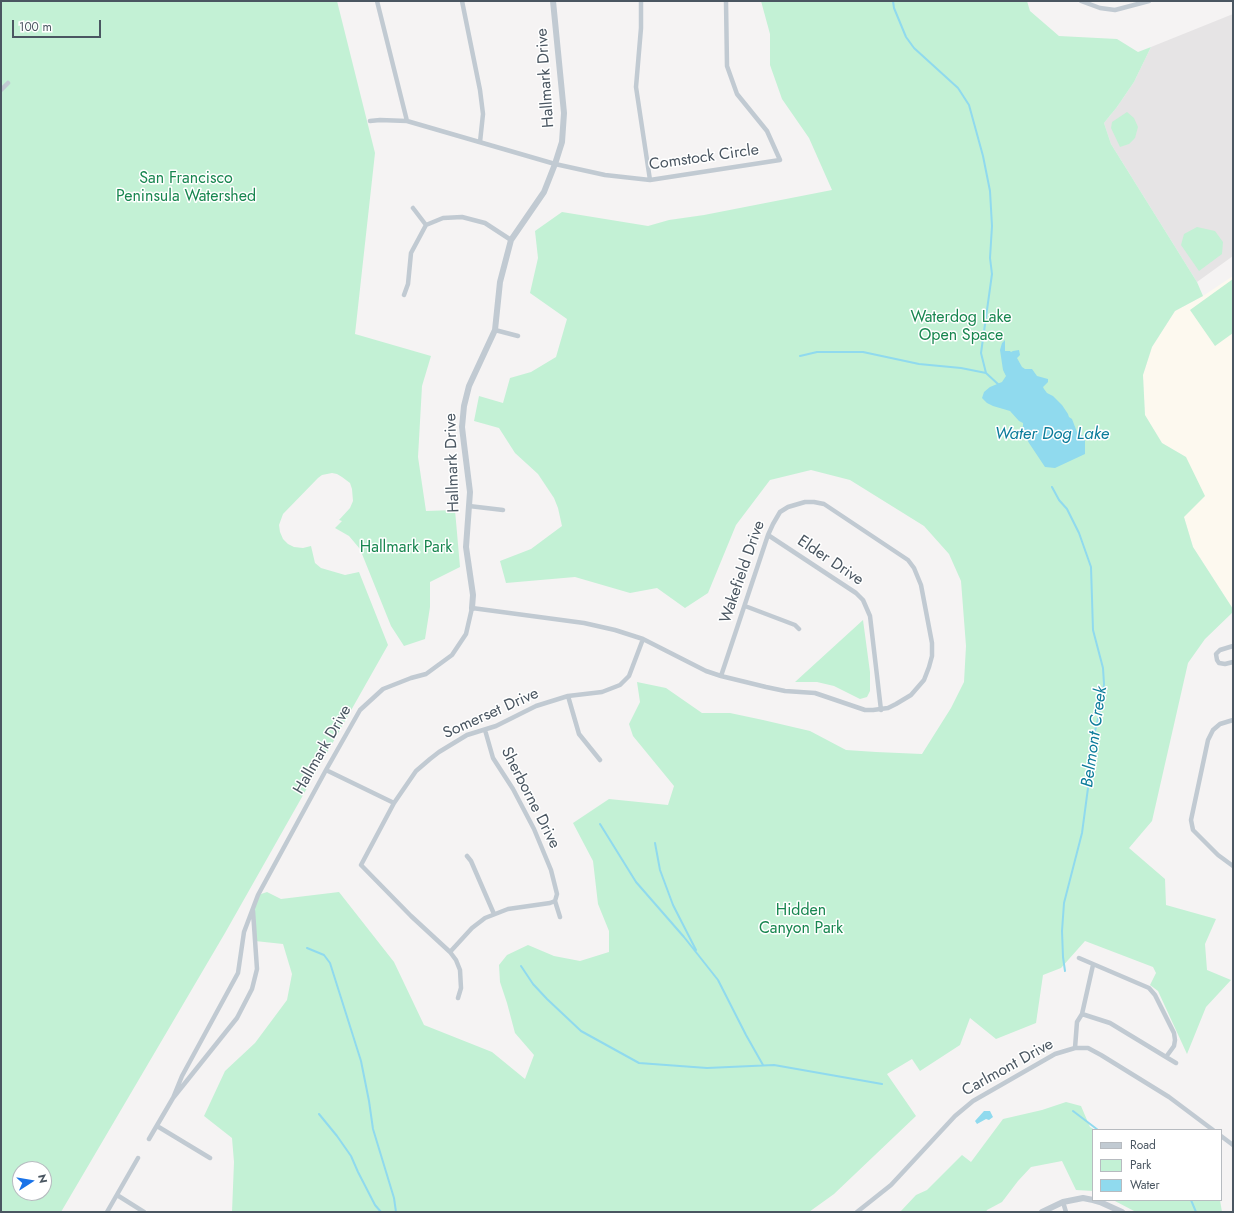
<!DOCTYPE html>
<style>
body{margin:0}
#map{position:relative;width:1234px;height:1213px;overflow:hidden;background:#f5f3f3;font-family:Jost,sans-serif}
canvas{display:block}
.frame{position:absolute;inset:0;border:2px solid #4a5661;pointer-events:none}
.legend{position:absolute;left:1092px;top:1129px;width:130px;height:72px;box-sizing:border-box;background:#fff;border:1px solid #b7bbc0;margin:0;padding:5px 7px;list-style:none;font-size:12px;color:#4a5661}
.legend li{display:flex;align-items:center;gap:8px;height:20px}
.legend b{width:20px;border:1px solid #b7bbc0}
.north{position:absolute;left:12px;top:1161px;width:40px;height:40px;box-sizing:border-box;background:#fff;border:1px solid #b7bbc0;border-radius:50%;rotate:78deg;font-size:11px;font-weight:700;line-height:16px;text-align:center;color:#4a5661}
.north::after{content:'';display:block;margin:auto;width:14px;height:18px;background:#1a73e8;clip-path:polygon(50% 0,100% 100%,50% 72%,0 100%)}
.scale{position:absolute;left:12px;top:20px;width:89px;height:18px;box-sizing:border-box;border:2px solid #4a5661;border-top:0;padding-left:5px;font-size:12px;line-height:14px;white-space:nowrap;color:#4a5661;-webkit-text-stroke:3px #fff;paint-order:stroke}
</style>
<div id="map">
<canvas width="1234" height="1213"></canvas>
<div class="frame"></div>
<ul class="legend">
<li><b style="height:5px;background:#c1cad2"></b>Road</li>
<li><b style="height:11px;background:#c3f1d5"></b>Park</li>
<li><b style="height:11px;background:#90daee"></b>Water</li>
</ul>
<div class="north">N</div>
<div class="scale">100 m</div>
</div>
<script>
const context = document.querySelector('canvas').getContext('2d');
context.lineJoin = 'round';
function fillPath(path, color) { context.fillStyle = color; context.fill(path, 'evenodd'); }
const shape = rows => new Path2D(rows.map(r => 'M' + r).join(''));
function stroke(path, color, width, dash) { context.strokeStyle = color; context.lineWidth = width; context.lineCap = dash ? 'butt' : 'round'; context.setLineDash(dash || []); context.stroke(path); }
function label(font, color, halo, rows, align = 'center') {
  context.font = font + ' Jost,sans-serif'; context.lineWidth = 3; context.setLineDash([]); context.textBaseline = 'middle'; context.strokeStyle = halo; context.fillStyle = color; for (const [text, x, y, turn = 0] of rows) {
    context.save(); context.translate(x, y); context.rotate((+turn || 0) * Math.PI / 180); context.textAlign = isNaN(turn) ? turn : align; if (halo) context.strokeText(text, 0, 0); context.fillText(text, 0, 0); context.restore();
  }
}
const commercial = shape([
 [1233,276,1233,609,1193,547,1184,517,1186,457,1162,443,1145,415,1143,375,1152,347,1175,311,1203,296]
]);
const education = shape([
 [1233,14,1233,256,1197,282,1111,144,1104,123,1117,107,1134,82,1151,47]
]);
const green = shape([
 [1,1,337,1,375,153,355,334,431,356,422,386,418,457,426,511,455,510,460,567,430,582,430,607,425,639,404,646,391,626,360,549,349,536,335,528,342,521,339,520,350,508,353,501,352,489,350,483,342,477,337,474,332,473,322,475,318,478,283,514,279,525,280,532,283,539,288,544,294,547,303,548,311,546,315,563,321,568,345,575,359,572,388,645,225,933,61,1212,1,1212],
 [20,1169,44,1169,44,1193,20,1193],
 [761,1,1027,1,1030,11,1059,36,1117,39,1138,52,1151,47,1134,82,1117,107,1104,123,1111,144,1197,282,1203,296,1175,311,1152,347,1143,375,1145,415,1162,443,1186,457,1205,496,1184,517,1193,547,1233,609,1233,612,1205,639,1188,663,1152,821,1129,848,1165,879,1166,905,1216,919,1205,944,1207,970,1231,980,1206,1007,1187,1054,1158,991,1150,985,1156,973,1153,967,1085,941,1061,968,1043,975,1036,1023,996,1039,970,1018,960,1045,920,1071,912,1059,887,1074,916,1116,834,1194,809,1212,232,1212,234,1162,232,1138,204,1116,225,1071,255,1043,287,1000,292,974,283,944,255,941,253,908,258,895,267,892,281,899,339,892,394,962,424,1025,492,1052,525,1079,534,1055,515,1033,507,1003,500,982,499,965,507,955,528,945,554,956,580,961,609,952,609,931,598,904,593,861,573,823,609,799,668,805,674,786,633,736,629,724,640,702,637,682,666,688,702,713,730,713,763,720,810,731,846,750,876,752,922,754,951,708,964,682,966,646,961,581,949,554,924,526,850,480,811,470,770,480,736,525,708,593,685,608,657,588,630,593,575,577,506,583,500,561,531,549,562,526,558,508,554,498,538,474,515,453,499,428,474,421,479,396,503,403,510,378,531,372,556,357,567,319,530,293,538,258,535,231,562,212,648,226,669,220,704,215,832,190,809,138,782,99,770,65,770,34],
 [1127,112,1134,118,1138,127,1135,138,1129,144,1120,147,1111,128,1112,122],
 [1197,227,1215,231,1223,242,1222,254,1199,271,1181,245,1184,234],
 [1233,279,1233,333,1215,346,1190,310],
 [863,620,870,672,870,691,867,697,860,699,834,686,817,682,795,682],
 [1066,1102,1081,1106,1090,1127,1095,1130,1093,1130,1093,1191,1076,1190,1062,1161,1031,1167,1018,1181,1002,1202,987,1210,986,1212,900,1212,916,1195,927,1190,962,1155,971,1162,1003,1119,1042,1110],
 [1113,1200,1220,1200,1222,1212,1136,1212]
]);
const water = shape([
 [1005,340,1005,351,1010,351,1011,352,1013,351,1019,350,1020,355,1017,358,1022,367,1025,369,1032,369,1037,376,1048,379,1048,382,1043,387,1044,389,1047,393,1053,396,1062,405,1068,414,1069,417,1072,419,1077,432,1084,437,1085,441,1085,454,1055,468,1045,467,1029,443,1023,432,1023,423,1019,421,1010,411,993,406,987,403,982,398,984,392,990,387,1002,382,1006,376,1003,370,1000,350,1002,343],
 [984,1111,990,1111,993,1117,989,1120,986,1119,977,1124,975,1121]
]);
const stream = shape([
 [893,1,894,8,906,37,914,48,958,88,969,105,983,156,990,191,992,226,990,258,992,274,981,353,986,373,999,385],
 [800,356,817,352,863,352,919,364,961,368,986,373],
 [1052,487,1059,500,1067,509,1079,533,1091,567,1093,630,1103,668,1104,684,1102,703,1093,739,1092,758,1082,833,1064,903,1062,931,1063,957,1065,971],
 [600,824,636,882,684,937,718,980,746,1035,763,1065],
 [655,843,660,870,673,905,696,950],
 [307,948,324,955,330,963,361,1061,369,1101,373,1129,394,1198,396,1212],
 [521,966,533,984,547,999,581,1031,639,1063,707,1068,774,1065,882,1084],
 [1073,1111,1098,1130],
 [319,1114,337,1136,351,1156,358,1172,375,1205,381,1212],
 [1191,1200,1196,1212]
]);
const minor = shape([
 [377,1,407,121],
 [462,1,480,90,483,114,480,142],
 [641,1,641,28,636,87,650,180],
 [1081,1,1100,8,1115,10,1149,1],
 [1,90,8,83],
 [370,121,380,120,407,121,555,164,605,175,650,180,780,160,767,131,737,94,727,66,726,1],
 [413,208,426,225,443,218,462,217,485,223,511,240],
 [404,295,408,284,411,253,426,225],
 [495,330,518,336],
 [469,506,503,510],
 [768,535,856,593,863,600,870,616,881,710],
 [745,606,795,625,799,629],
 [1233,646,1220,650,1216,654,1217,660,1219,663,1225,664,1233,662],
 [568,696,579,734,600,760],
 [1233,720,1220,724,1213,730,1208,740,1191,820,1193,830,1218,855,1233,866],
 [326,770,394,803],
 [467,856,471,861,494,914],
 [555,901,560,917],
 [450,952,472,928,485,918,508,909,550,903,555,901,557,894,551,870,534,829,513,789,493,758,485,730],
 [458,998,461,988,460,970,456,960,450,952,411,916,361,865,394,803,416,771,430,759,439,752,467,735,496,726,536,706,568,696,602,692,620,685,629,676,643,639],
 [1082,1014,1093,965],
 [1075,1048,1077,1022,1082,1014,1110,1023,1166,1057,1174,1046,1175,1040,1174,1033,1155,995,1149,988,1079,958],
 [1166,1057,1176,1063],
 [173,1098,182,1076,238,973,244,932,258,895,326,770,360,710,383,689,411,678,426,674,452,655,466,634,472,608,584,623,615,630,643,639,706,671,721,676,766,687,785,691,815,693,865,710,873,710,888,708,896,704,911,695,924,680,929,667,932,656,932,643,921,585,914,568,908,560,824,504,814,502,805,502,788,507,780,512,773,524,768,535,721,676],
 [157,1126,210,1158],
 [1221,1136,1233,1145],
 [149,1139,173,1098,237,1018,252,989,257,969,253,911],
 [117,1195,144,1212],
 [1063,1202,1066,1212],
 [107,1212,138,1158],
 [857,1212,891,1185,955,1116,973,1101,1055,1054,1075,1048,1088,1048,1101,1055,1169,1097,1213,1130]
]);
const tertiary = shape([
 [472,608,473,595,466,547,470,492,464,444,462,427,464,406,469,386,495,330,500,282,511,240,544,192,555,164,562,142,564,113,553,1],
 [1093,1200,1100,1202,1122,1212],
 [1042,1212,1063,1202,1083,1198,1093,1200]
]);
const streetNames = [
 ["Hallmark Drive",546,78,-94],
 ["Comstock Circle",704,158,-8],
 ["Hallmark Drive",453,463,-92],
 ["Elder Drive",830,561,34],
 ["Wakefield Drive",743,572,-71],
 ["Somerset Drive",491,714,-24],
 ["Hallmark Drive",323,750,-60],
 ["Sherborne Drive",530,798,63],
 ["Carlmont Drive",1008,1068,-29]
];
const parkNames = [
 ["San Francisco",186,179],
 ["Peninsula Watershed",186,197],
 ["Waterdog Lake",961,318],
 ["Open Space",961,336],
 ["Hallmark Park",406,548],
 ["Hidden",801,911],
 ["Canyon Park",801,929]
];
const waterNames = [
 ["Water Dog Lake",1052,435],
 ["Belmont Creek",1095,737,-82]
];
fillPath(commercial, '#fdf9ef');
fillPath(education, '#e6e4e5');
fillPath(green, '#c3f1d5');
fillPath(water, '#90daee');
stroke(stream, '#90daee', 2);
stroke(minor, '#c1cad2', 4.5);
stroke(tertiary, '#c1cad2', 6);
label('16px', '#4a5661', '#fff', streetNames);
label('16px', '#17864f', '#fff', parkNames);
label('italic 17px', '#0c7c9b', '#fff', waterNames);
</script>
